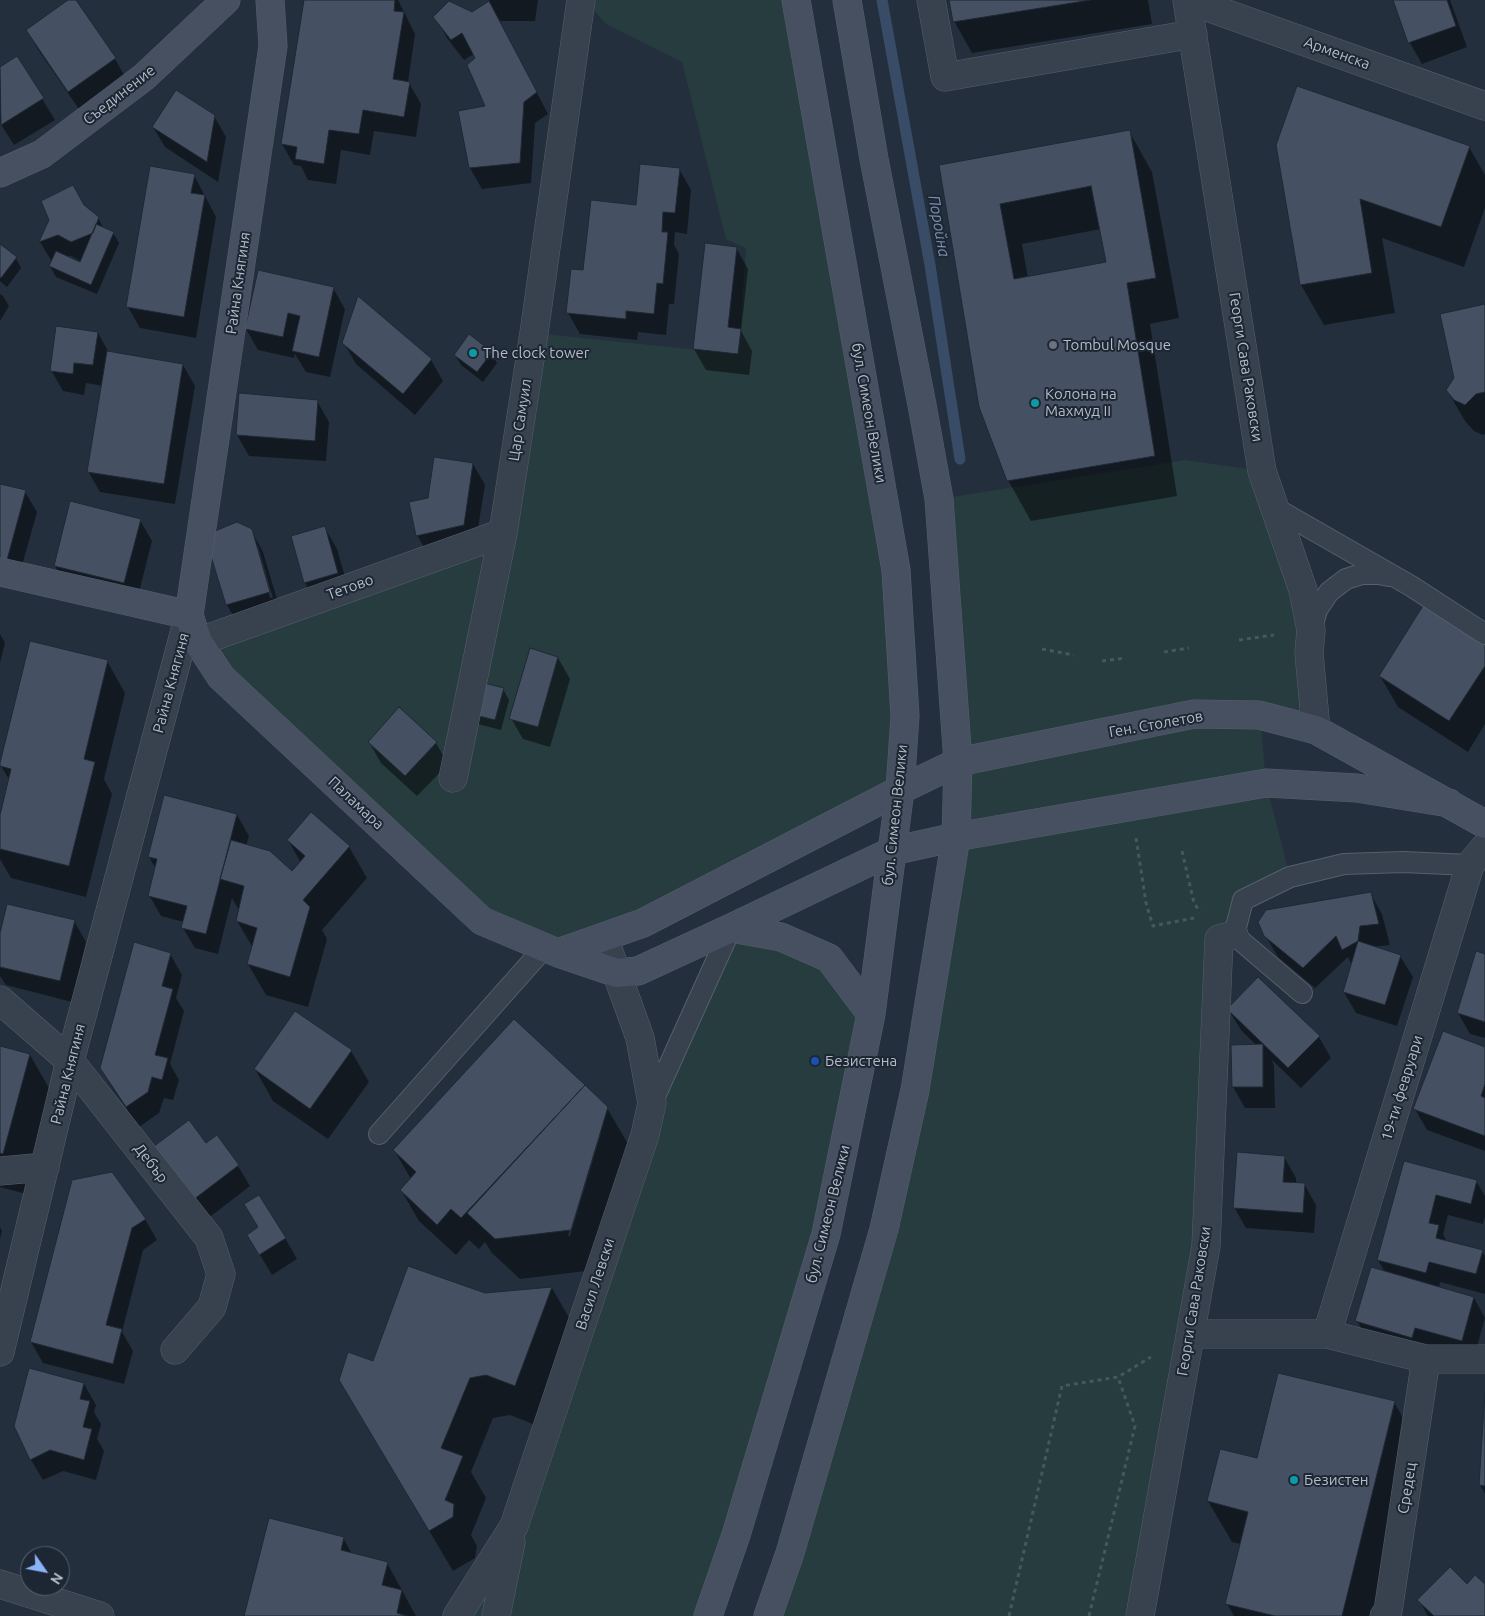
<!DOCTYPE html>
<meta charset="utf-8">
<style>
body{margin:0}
#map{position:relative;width:1485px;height:1616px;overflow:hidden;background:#242f3e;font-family:Ubuntu,sans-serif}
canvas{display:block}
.north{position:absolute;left:20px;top:1546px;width:50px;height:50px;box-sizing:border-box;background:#1d2633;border:1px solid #59626f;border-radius:50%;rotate:123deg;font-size:14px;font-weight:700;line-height:20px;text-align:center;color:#b4bcc9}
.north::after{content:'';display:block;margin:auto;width:18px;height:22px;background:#8ab4f8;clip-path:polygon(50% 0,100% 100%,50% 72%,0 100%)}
</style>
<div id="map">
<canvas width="1485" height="1616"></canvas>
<div class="north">N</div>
</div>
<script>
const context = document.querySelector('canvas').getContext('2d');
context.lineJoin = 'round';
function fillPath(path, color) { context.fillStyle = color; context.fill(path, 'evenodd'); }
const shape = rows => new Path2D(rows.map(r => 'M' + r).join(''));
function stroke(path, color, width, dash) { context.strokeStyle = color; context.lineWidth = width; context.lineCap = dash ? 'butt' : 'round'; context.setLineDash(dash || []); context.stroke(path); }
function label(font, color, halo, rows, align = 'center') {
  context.font = font + ' Ubuntu,sans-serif'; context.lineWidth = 4; context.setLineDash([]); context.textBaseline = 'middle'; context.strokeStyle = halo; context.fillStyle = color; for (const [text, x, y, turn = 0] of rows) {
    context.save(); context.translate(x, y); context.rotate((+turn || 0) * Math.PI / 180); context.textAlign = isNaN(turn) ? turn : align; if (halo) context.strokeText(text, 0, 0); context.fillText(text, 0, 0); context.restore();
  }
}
const green = shape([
 [585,0,796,0,896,570,900,790,558,953,482,921,198,642,503,533,534,333,738,354,746,248,726,239,682,62,606,24],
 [1185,460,1262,471,1275,508,1316,730,1260,715,1266,783,1290,877,1243,900,1219,939,1206,1246,1139,1616,768,1616,884,1229,956,837,939,499],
 [731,928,829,958,871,1014,859,1076,708,1616,457,1616,514,1526,645,1135]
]);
const shadow = shape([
 [70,0,74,0,115,59,127,80,81,112,39,51,27,30],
 [305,0,398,0,415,34,408,82,409,83,421,104,416,137,374,131,370,155,341,150,336,184,308,180,301,166,294,165,282,144],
 [490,0,538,0,535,21,499,21,548,114,535,123,531,183,482,189,470,168,487,106,477,59,474,54,464,60,447,38,435,17,472,13],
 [950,0,1148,0,1152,24,972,53,954,21],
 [1395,0,1450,0,1467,47,1422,64,1410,43],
 [17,58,55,120,14,145,0,123,0,69],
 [214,116,226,137,218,182,165,147,153,127],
 [1129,131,1152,172,1179,318,1150,324,1177,496,1031,521,1008,480,940,166],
 [1101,229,1107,263,1028,278,1022,244],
 [1278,145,1469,147,1485,175,1485,208,1464,267,1382,238,1395,313,1324,325,1301,285],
 [679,169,691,190,687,234,675,232,674,245,679,254,674,304,669,304,666,335,638,332,637,340,580,334,568,313,584,272,637,206],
 [194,175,216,217,196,338,140,328,128,307],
 [83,206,98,218,104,229,113,233,119,243,97,294,56,277,50,266,52,262,40,242,50,220],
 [71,256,80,261,79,263,67,257],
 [0,246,16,258,21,268,7,287,0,281],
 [736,248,748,269,741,331,752,351,749,375,706,370,694,349],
 [333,288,345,309,330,377,306,372,295,354,294,358,258,350,246,329],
 [0,294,3,296,9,306,0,321],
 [358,298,431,360,443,381,415,415,356,364,344,343],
 [1485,306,1485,434,1483,435,1474,431,1465,421,1447,390,1455,378],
 [98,333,109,353,183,365,195,386,175,504,100,492,88,471,103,386,86,383,84,395,63,391,51,370],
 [491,353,497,363,483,382,461,365,455,355],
 [317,401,329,422,326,461,249,456,237,435],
 [473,464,485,485,475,546,429,556,417,535,429,499],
 [0,485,25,492,37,512,18,580,0,575],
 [140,520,152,541,136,604,67,587,55,566],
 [325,528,337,549,350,594,317,604,305,583],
 [251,530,263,552,281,613,239,626,227,605],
 [255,546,258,546,273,598,270,598],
 [0,634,5,643,0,663],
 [1485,640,1485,724,1468,752,1398,707,1380,676],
 [558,658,570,679,550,747,523,739,511,718],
 [107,661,125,693,104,779,112,794,86,897,11,878,0,859,0,820,10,781,1,766],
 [503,689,509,700,501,730,478,724,473,714],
 [369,742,436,743,448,764,417,796,381,763],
 [311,814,349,847,367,878,322,930,327,939,308,1007,266,995,248,964,253,948,237,921,239,910,232,898,218,954,195,948,183,928,184,922,161,916,149,895,156,869,149,857,237,815,249,836,246,846,292,872,301,863,288,840],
 [1370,893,1382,914,1390,945,1371,947,1400,956,1413,977,1397,1026,1356,1013,1344,992,1352,965,1348,957,1315,988,1278,957,1265,935],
 [74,921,86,942,72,1002,6,985,0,976,0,938],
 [170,954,182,975,176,998,184,1011,170,1064,179,1080,173,1100,164,1098,159,1113,139,1127,113,1089,101,1068],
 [1485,956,1485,1038,1470,1034,1458,1013],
 [1228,1009,1319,1037,1331,1058,1301,1088,1272,1060,1274,1066,1275,1108,1245,1108,1233,1087,1256,1045,1241,1030],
 [514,1021,607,1108,631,1149,594,1270,520,1279,492,1253,485,1242,479,1249,469,1240,456,1255,419,1221,401,1190,411,1179,394,1150],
 [601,1133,570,1236,568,1236,598,1137],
 [0,1047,30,1055,53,1095,26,1194,0,1187],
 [1485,1048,1485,1151,1427,1130,1415,1109],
 [351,1051,369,1082,328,1139,273,1101,255,1069],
 [216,1137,238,1166,250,1186,202,1223,163,1171],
 [1284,1157,1296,1178,1296,1184,1304,1184,1316,1205,1314,1233,1246,1228,1234,1207],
 [1405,1162,1476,1181,1485,1196,1485,1216,1483,1224,1448,1215,1443,1234,1447,1242,1482,1251,1485,1256,1485,1294,1440,1282,1439,1288,1474,1298,1485,1318,1473,1361,1369,1342,1357,1321,1385,1272,1378,1260],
 [73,1181,145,1219,157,1240,143,1250,122,1332,133,1351,124,1384,43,1363,31,1342],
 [0,1227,2,1231,0,1239],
 [259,1228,285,1238,297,1259,272,1275,248,1235],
 [552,1288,575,1328,538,1426,510,1415,493,1418,471,1472,486,1498,471,1535,477,1546,475,1558,453,1571,364,1421,374,1362,485,1295],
 [84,1384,96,1405,94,1412,101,1424,97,1439,104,1451,96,1480,63,1471,43,1480,31,1460],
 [1394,1402,1417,1443,1374,1616,1234,1616,1227,1604,1241,1544,1232,1542,1208,1501,1258,1459],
 [1485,1411,1485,1494,1480,1485],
 [343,1538,352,1554,387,1563,416,1616,245,1616],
 [1467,1585,1485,1586,1485,1616,1428,1616,1419,1600]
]);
const stream = shape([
 [882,0,930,265,960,459]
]);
const building = shape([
 [68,0,76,0,116,58,68,92,26,30,68,0],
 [304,0,395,0,394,11,404,12,393,79,410,82,404,117,363,110,359,134,329,130,324,164,295,159,297,147,281,144,304,0],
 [949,0,1091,0,953,22,949,0],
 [1393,0,1447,0,1456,26,1408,43,1393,0],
 [449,1,472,12,489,1,537,92,524,102,520,163,469,168,458,111,485,106,467,65,475,58,462,33,451,40,433,17,449,1],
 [17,56,44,98,1,125,0,67,17,56],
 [1297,86,1470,146,1441,227,1360,199,1372,273,1300,285,1276,145,1297,86],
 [176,90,215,115,207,162,152,127,176,90],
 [1130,130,1156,278,1127,283,1155,456,1007,481,979,407,939,165,1130,130],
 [1091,186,1106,262,1014,279,1000,204,1091,186],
 [640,164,680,168,675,213,663,212,662,232,668,232,663,284,657,283,654,314,626,311,626,319,566,313,571,269,583,270,591,200,636,205,640,164],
 [150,166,195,174,191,193,205,195,184,317,126,307,150,166],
 [73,185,84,205,99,217,93,233,71,242,58,235,39,242,49,220,41,201,73,185],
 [96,224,114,232,91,285,49,266,56,251,80,262,96,224],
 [705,243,737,247,728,327,741,329,738,354,693,349,705,243],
 [0,244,17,257,1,278,0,277,0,244],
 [258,270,334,287,319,357,292,351,300,316,288,313,283,337,245,329,258,270],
 [358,296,432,359,403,394,342,343,358,296],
 [1485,304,1485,392,1476,394,1465,405,1454,400,1446,390,1454,378,1440,314,1485,304],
 [56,326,98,332,93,365,74,363,73,374,50,371,56,326],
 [469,334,492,352,477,372,454,355,469,334],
 [107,351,183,364,164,484,87,472,107,351],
 [239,393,318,400,315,441,236,435,239,393],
 [434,457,473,463,464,525,416,536,409,502,428,498,434,457],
 [0,484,26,490,7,560,0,558,0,484],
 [70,501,141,519,124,583,54,566,70,501],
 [237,522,252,529,270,592,226,605,210,553,215,531,237,522],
 [325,526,338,573,304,583,291,536,325,526],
 [1426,601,1485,638,1485,666,1449,721,1379,676,1426,601],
 [30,641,108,660,84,759,95,762,69,866,0,849,0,815,11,769,0,766,0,763,30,641],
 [530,648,558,657,538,727,509,719,530,648],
 [480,682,504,688,495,720,471,714,480,682],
 [399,707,437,742,405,776,368,742,399,707],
 [164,795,237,814,206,934,181,928,187,906,148,896,157,859,148,857,164,795],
 [311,812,350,846,303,900,310,907,290,977,247,964,257,928,236,921,244,886,220,879,231,840,270,851,292,871,305,856,287,840,311,812],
 [1371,892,1379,924,1360,926,1358,941,1342,950,1336,936,1303,968,1264,936,1258,922,1266,910,1371,892],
 [7,904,75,920,60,981,0,967,0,933,7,904],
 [1358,941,1401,955,1385,1005,1343,992,1358,941],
 [134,942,171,953,162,986,173,989,155,1055,168,1058,162,1080,152,1077,148,1092,126,1107,100,1068,134,942],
 [1476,951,1485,954,1485,1022,1457,1013,1476,951],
 [1258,977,1320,1036,1288,1068,1227,1009,1258,977],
 [295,1011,352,1050,310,1109,254,1069,295,1011],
 [514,1019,585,1085,461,1218,451,1209,437,1225,400,1190,416,1172,393,1150,514,1019],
 [1443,1031,1485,1047,1485,1084,1481,1096,1485,1098,1485,1136,1413,1109,1443,1031],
 [1263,1044,1263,1087,1232,1087,1231,1045,1263,1044],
 [0,1046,30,1054,3,1154,0,1153,0,1046],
 [585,1085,608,1107,571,1230,495,1239,467,1213,585,1085],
 [189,1120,206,1143,217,1135,239,1165,189,1203,149,1150,189,1120],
 [1237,1152,1285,1156,1283,1182,1305,1183,1303,1213,1233,1208,1237,1152],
 [1404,1161,1477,1180,1471,1204,1436,1195,1429,1223,1439,1225,1436,1238,1483,1250,1476,1274,1429,1262,1426,1273,1377,1260,1404,1161],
 [112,1172,146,1219,132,1228,106,1325,122,1329,113,1364,30,1342,72,1180,112,1172],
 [259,1195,286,1238,259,1255,247,1235,258,1227,244,1204,259,1195],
 [408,1266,485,1293,552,1287,515,1386,486,1375,470,1378,441,1448,463,1456,445,1500,454,1504,453,1517,429,1531,339,1380,348,1352,373,1361,408,1266],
 [1371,1267,1474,1297,1462,1341,1415,1328,1412,1338,1355,1321,1371,1267],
 [29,1368,84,1383,80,1399,90,1401,83,1427,92,1429,84,1460,50,1450,30,1460,14,1426,29,1368],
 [1278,1373,1395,1401,1342,1616,1275,1616,1225,1604,1248,1512,1207,1501,1220,1449,1257,1458,1278,1373],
 [1485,1392,1485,1486,1479,1485,1485,1392],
 [269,1518,344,1537,341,1550,388,1562,382,1585,402,1590,397,1613,407,1616,244,1616,269,1518],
 [1450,1567,1467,1584,1475,1575,1485,1584,1485,1616,1434,1616,1417,1600,1450,1567]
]);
const path = shape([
 [1239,640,1274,635],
 [1042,649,1074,655],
 [1164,652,1189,648],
 [1102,661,1125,658],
 [1136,838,1146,903,1153,926,1194,918],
 [1182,851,1194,903,1200,912],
 [1009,1616,1062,1386,1118,1377,1151,1357],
 [1089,1616,1135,1426,1118,1377]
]);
const lane = shape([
 [1275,508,1411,586,1485,634],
 [1311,630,1317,610,1329,592,1346,579,1362,574,1379,574,1389,576],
 [1302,993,1234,935,1243,900,1290,877,1344,864,1403,862,1470,865],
 [652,1103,731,928],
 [379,1134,544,948]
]);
const street = shape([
 [931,0,945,77,1193,34],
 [1187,0,1262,471,1303,590,1311,630,1309,653,1316,730],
 [1188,0,1485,106],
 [198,642,503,533],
 [453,778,503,533,534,333,581,0],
 [0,1000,70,1061,209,1238,221,1274,212,1307,175,1350],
 [0,1171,45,1167],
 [1191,1334,1327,1334,1426,1359,1485,1359],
 [1327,1334,1470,865,1485,847],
 [0,1352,70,1061,189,615],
 [0,1584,100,1616],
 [457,1616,514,1526,645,1135,652,1103,640,1038,604,938],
 [496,1616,511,1542],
 [1140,1616,1206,1246,1219,939,1234,935],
 [1384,1616,1388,1611,1426,1359]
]);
const secondary = shape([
 [270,0,273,46,189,615,198,642,221,677,482,921,558,953,617,973,638,971,731,928,892,851,956,837,1266,783,1357,788,1449,803],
 [0,173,42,154,144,77,226,0],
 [0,572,189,615],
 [731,928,781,937,829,958,871,1014],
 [558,953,643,923,900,790,958,762,1194,714,1259,715,1316,730,1485,824],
 [708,1616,736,1535,826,1234,871,1014,900,790,905,716,896,570,796,0],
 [768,1616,790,1553,884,1229,915,1090,956,837,958,762,939,499,922,405,874,159,847,0]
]);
const markers = [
 [1053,345,5,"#6b7280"],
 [473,353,5,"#0f9aa8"],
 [1035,403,5,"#0f9aa8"],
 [815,1061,5,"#1a4fb4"],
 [1294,1480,5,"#0f9aa8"]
];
const streetNames = [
 ["Арменска",1337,53,20],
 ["Съединение",119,95,-38],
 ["Райна Княгиня",238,283,-82],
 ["Георги Сава Раковски",1246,367,81],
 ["бул. Симеон Велики",869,413,80],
 ["Цар Самуил",520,420,-81],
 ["Тетово",350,587,-20],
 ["Райна Княгиня",171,683,-75],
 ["Ген. Столетов",1156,724,-10],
 ["Паламара",356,803,43],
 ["бул. Симеон Велики",895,815,-84],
 ["Райна Княгиня",68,1074,-76],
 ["19-ти февруари",1402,1088,-73],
 ["Дебър",151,1163,52],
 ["бул. Симеон Велики",828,1214,-76],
 ["Васил Левски",595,1284,-72],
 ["Георги Сава Раковски",1194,1301,-81],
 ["Средец",1407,1488,-81]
];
const poiNames = [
 ["Tombul Mosque",1063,345],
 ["The clock tower",483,353],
 ["Колона на",1045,394],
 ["Махмуд II",1045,411],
 ["Безистена",825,1061],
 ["Безистен",1304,1480]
];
const waterNames = [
 ["Поройна",939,226,80]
];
fillPath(green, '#263c3f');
fillPath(shadow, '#0007');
stroke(stream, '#394c67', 11);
fillPath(building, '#455162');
stroke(building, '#1f2835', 1);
stroke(lane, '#565f6c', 22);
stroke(street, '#565f6c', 29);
stroke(secondary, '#565f6c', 29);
stroke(path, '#44595c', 3, [4, 4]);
stroke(lane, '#38414e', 20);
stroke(street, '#38414e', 28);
stroke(secondary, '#465061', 28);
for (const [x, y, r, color] of markers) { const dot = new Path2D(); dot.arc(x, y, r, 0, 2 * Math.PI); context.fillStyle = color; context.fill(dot); stroke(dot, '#1d2633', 2); }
label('15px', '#b4bcc9', '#1d2633', streetNames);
label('15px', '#b4bcc9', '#1d2633', poiNames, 'left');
label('italic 16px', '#7c92b1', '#1d2633', waterNames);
</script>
